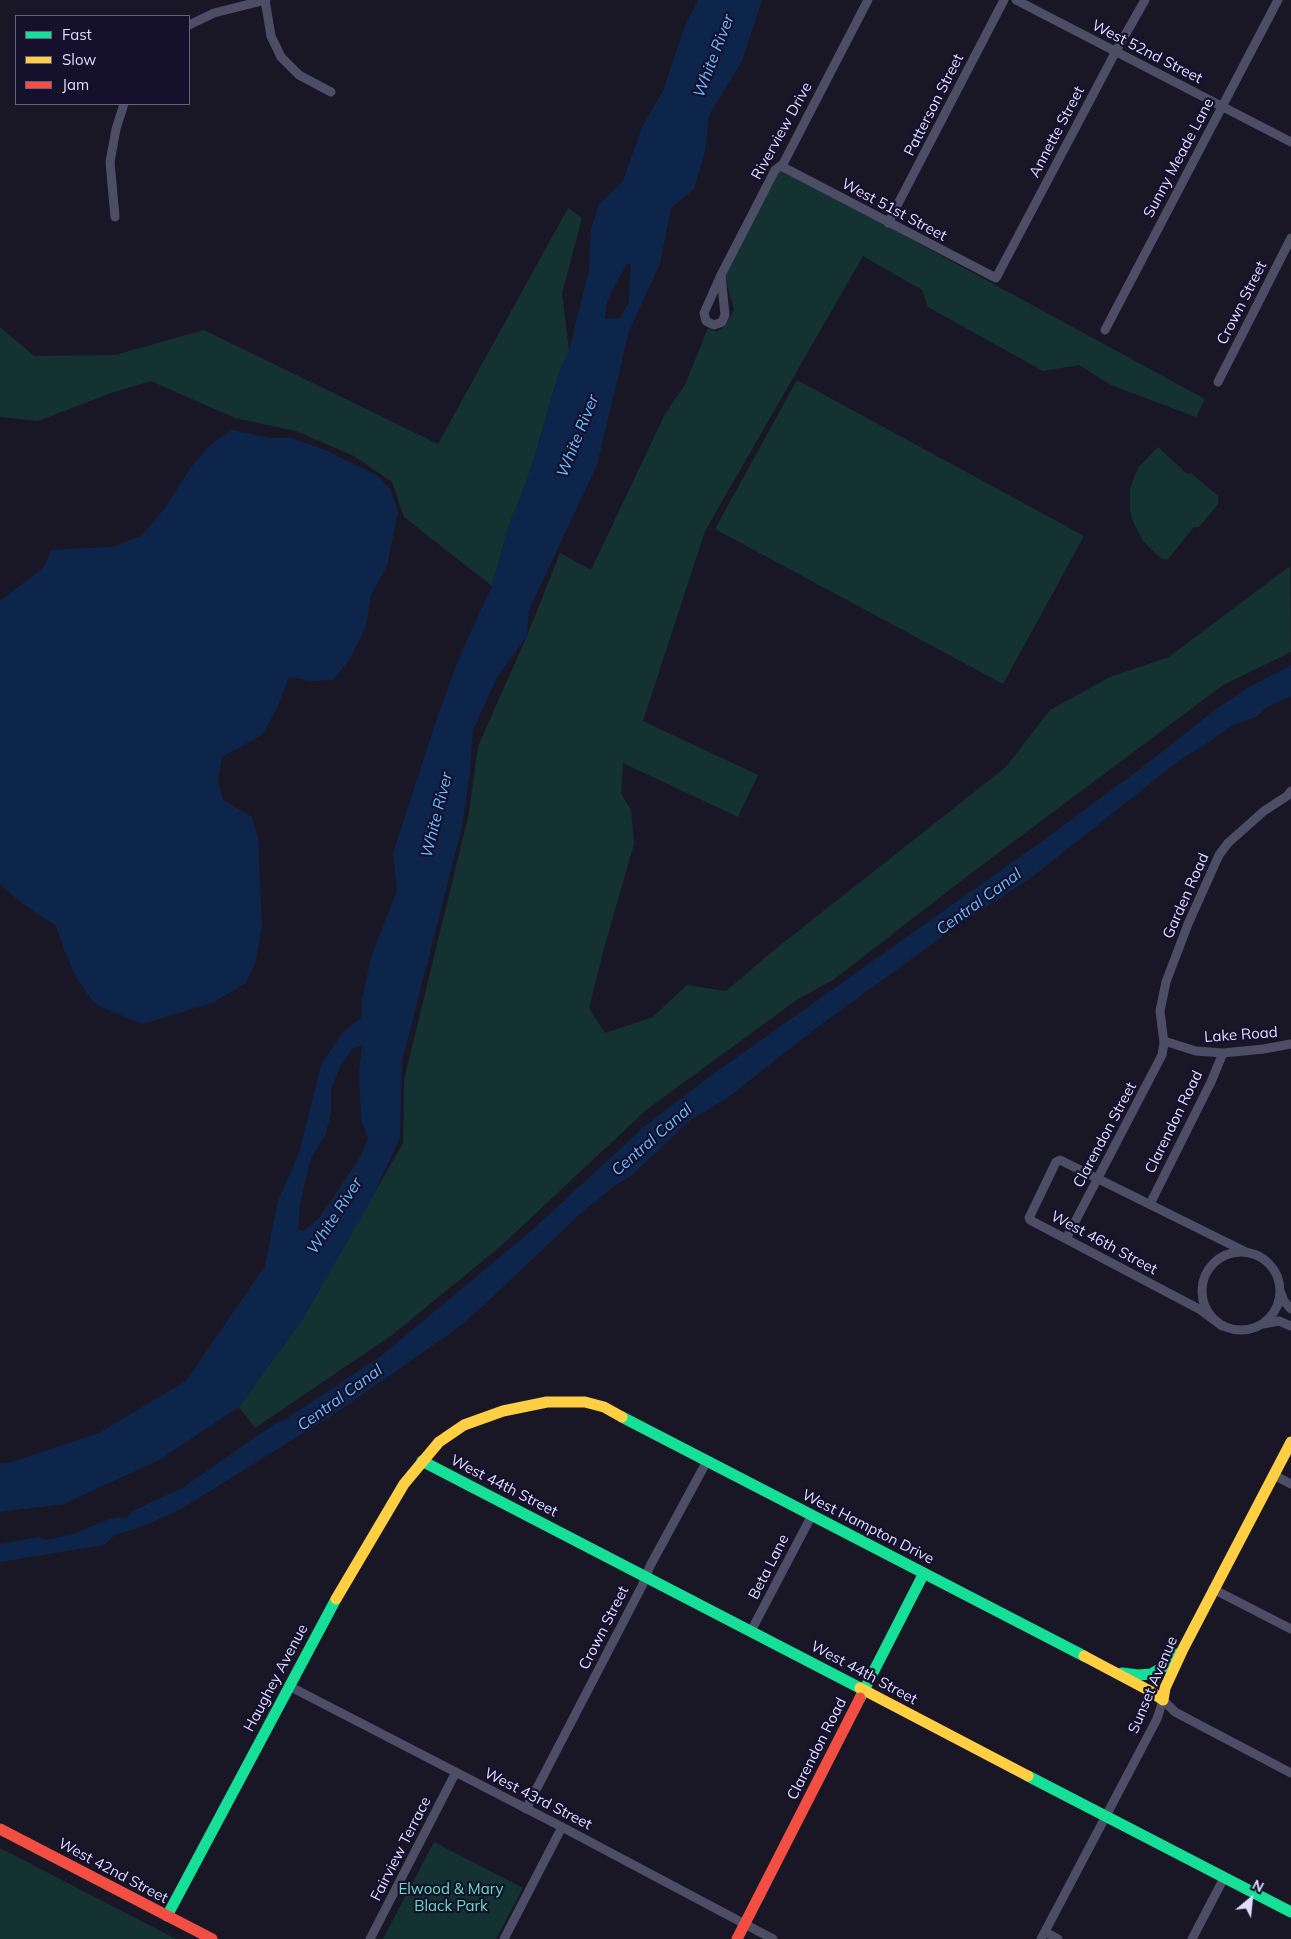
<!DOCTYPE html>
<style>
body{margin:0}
#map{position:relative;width:1291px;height:1939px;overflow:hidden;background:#191726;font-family:Mulish,sans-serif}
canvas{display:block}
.legend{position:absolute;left:15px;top:15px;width:175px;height:90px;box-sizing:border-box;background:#15112c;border:1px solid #666280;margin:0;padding:6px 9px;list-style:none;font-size:15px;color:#dfdcff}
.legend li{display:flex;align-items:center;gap:10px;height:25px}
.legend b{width:25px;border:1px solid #666280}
.north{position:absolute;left:1226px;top:1874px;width:50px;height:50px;-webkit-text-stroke:4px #15112c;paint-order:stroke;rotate:28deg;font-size:14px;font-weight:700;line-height:20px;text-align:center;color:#dfdcff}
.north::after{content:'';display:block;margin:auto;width:18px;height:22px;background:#dfdcff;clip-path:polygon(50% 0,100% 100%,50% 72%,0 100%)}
</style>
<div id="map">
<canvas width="1291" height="1939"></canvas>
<ul class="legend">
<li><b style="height:6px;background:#16e098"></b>Fast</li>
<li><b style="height:6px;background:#ffcf43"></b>Slow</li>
<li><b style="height:6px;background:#f24e42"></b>Jam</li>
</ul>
<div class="north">N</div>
</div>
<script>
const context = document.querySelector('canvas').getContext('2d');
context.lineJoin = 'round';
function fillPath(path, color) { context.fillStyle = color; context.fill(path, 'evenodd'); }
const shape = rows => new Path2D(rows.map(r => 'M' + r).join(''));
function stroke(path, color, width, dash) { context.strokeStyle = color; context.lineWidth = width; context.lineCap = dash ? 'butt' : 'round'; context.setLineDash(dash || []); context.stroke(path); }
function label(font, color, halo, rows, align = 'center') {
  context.font = font + ' Mulish,sans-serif'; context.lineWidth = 4.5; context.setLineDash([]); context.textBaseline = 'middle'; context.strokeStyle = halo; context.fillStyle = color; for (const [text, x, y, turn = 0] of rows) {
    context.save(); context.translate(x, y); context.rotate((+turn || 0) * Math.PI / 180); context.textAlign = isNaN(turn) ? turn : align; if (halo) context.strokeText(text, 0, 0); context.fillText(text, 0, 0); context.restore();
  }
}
const green = shape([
 [780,168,1205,399,1196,417,1111,385,1079,365,1043,371,928,307,922,290,863,256,705,531,643,721,758,775,738,817,623,763,621,794,631,810,634,844,606,941,589,1008,605,1033,653,1017,687,985,726,991,778,947,1006,767,1050,710,1110,677,1169,657,1290,566,1291,652,1223,685,961,881,833,980,798,999,646,1110,502,1245,392,1335,255,1428,239,1407,302,1320,403,1143,404,1080,469,813,478,746,527,636,560,553,591,570,665,414,685,385,708,328,717,332,726,325,734,310,724,273],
 [568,208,582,218,562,293,569,350,558,376,530,472,508,528,492,586,404,517,392,482,354,456,296,431,235,418,151,381,111,393,38,421,0,417,0,327,34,356,115,355,204,330,438,444],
 [797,380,1084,536,1003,684,715,529],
 [1158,447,1187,474,1191,473,1218,496,1218,504,1199,527,1194,527,1167,560,1159,557,1143,541,1133,522,1130,511,1130,489,1134,477,1139,467],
 [434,1842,523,1888,496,1939,383,1939],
 [0,1848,176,1939,0,1939]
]);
const water = shape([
 [698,0,762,0,742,61,709,115,705,152,694,189,671,208,660,264,629,331,597,465,529,610,527,636,497,677,473,730,470,773,462,827,402,1062,400,1138,369,1204,302,1320,239,1407,159,1460,64,1504,0,1512,0,1463,9,1463,99,1433,186,1381,265,1266,278,1201,299,1153,321,1065,342,1033,361,1018,362,998,372,954,397,891,393,853,438,715,461,653,492,586,508,528,530,472,558,376,569,350,589,271,591,230,599,204,623,181,642,127,663,91,685,26],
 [627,264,631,264,629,302,620,318,605,319,606,304,615,285],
 [362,1045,359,1072,361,1119,368,1139,359,1159,319,1218,303,1231,298,1229,300,1204,311,1158,325,1136,331,1113,331,1089,341,1065,352,1049],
 [232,430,270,438,292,438,323,449,377,475,391,490,398,512,387,566,371,595,366,627,349,660,333,680,312,681,289,677,276,710,262,735,222,757,218,780,223,800,252,817,258,838,262,926,256,961,246,983,212,1003,142,1024,111,1011,94,1003,78,980,66,955,56,926,23,904,0,884,0,601,44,567,51,550,112,547,141,536,165,508,189,470,209,446],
 [1291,665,1291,696,1266,708,1257,716,1231,726,1212,740,1181,759,1028,880,961,923,812,1031,730,1096,689,1121,632,1175,617,1184,582,1212,484,1305,455,1330,334,1414,181,1509,141,1527,115,1535,104,1545,0,1562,0,1544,38,1537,46,1540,73,1534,109,1519,119,1517,127,1518,131,1512,184,1487,254,1438,278,1422,283,1421,381,1356,531,1231,645,1126,709,1077,1041,842,1140,769,1219,707,1251,686]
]);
const street = shape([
 [265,0,271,36,281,57,299,75,331,92],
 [1016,0,1291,142],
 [189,25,214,13,266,0],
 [781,166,996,278,1116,51,1145,0],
 [115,217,110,162,116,129,124,104],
 [888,223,1004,0],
 [721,275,725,315,722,322,714,325,706,321,704,313,721,275,775,170,783,164,868,0],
 [1105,330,1278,0],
 [1218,382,1291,238],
 [1164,1041,1196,1051,1223,1053,1264,1049,1291,1044],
 [1150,1204,1211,1082,1223,1053],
 [1066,1239,1162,1055,1164,1043,1160,1011,1166,982,1188,924,1219,855,1228,843,1264,811,1287,796,1291,791],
 '1202 1291a39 39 0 1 1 78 0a39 39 0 1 1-78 0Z',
 [1281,1293,1284,1301,1291,1309],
 [1263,1324,1279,1321,1291,1326],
 [1222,1326,1199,1309,1030,1220,1029,1218,1056,1162,1060,1160,1246,1252],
 [1274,1475,1291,1484],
 [1213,1589,1291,1629],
 [751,1631,812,1515],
 [289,1686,562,1827,773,1939],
 [1163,1700,1175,1712,1291,1773],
 [526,1809,642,1586,650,1566,707,1461],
 [1045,1932,1058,1939],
 [370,1939,456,1772],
 [504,1939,562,1827],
 [1041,1939,1157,1719,1163,1700],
 [1192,1939,1224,1878]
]);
const fast = shape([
 [622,1417,1084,1656],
 [422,1461,860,1688],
 [1122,1673,1138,1675,1151,1674,1165,1666,1177,1654],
 [860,1698,924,1573],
 [1028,1776,1291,1912],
 [167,1916,336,1599]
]);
const slow = shape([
 [336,1599,404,1484,439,1442,464,1425,503,1411,547,1402,585,1402,604,1407,622,1417],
 [1084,1656,1150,1691,1163,1700],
 [860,1688,1028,1776],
 [1163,1700,1165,1688,1183,1649,1291,1442]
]);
const jam = shape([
 [0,1829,212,1939],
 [737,1939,860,1698]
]);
const streetNames = [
 ["West 52nd Street",1147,52,27],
 ["Patterson Street",934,105,-63],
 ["Riverview Drive",782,131,-61],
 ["Annette Street",1057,132,-62],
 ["Sunny Meade Lane",1179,158,-62],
 ["West 51st Street",894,210,28],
 ["Crown Street",1242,303,-63],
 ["Garden Road",1186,896,-66],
 ["Lake Road",1241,1035,-4],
 ["Clarendon Road",1174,1122,-64],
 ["Clarendon Street",1105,1135,-62],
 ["West 46th Street",1104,1243,28],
 ["West 44th Street",504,1486,27],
 ["West Hampton Drive",868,1527,27],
 ["Beta Lane",769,1567,-63],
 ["Crown Street",604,1628,-63],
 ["West 44th Street",864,1673,28],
 ["Haughey Avenue",276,1678,-62],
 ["Sunset Avenue",1153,1685,-67],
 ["Clarendon Road",817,1749,-63],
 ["West 43rd Street",538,1799,27],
 ["Fairview Terrace",401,1849,-63],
 ["West 42nd Street",113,1871,28]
];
const parkNames = [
 ["Elwood & Mary",451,1889],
 ["Black Park",451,1906]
];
const waterNames = [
 ["White River",714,56,-69],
 ["White River",578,436,-68],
 ["White River",437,815,-76],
 ["Central Canal",979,902,-36],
 ["Central Canal",652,1140,-41],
 ["White River",335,1216,-57],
 ["Central Canal",340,1398,-36]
];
fillPath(green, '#153232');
fillPath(water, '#0e254b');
stroke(street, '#4d4d66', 9);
stroke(fast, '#16e098', 11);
stroke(slow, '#ffcf43', 11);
stroke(jam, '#f24e42', 11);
label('15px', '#dfdcff', '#15112c', streetNames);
label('15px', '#65e2c1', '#15112c', parkNames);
label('italic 16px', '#6abdff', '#15112c', waterNames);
</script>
